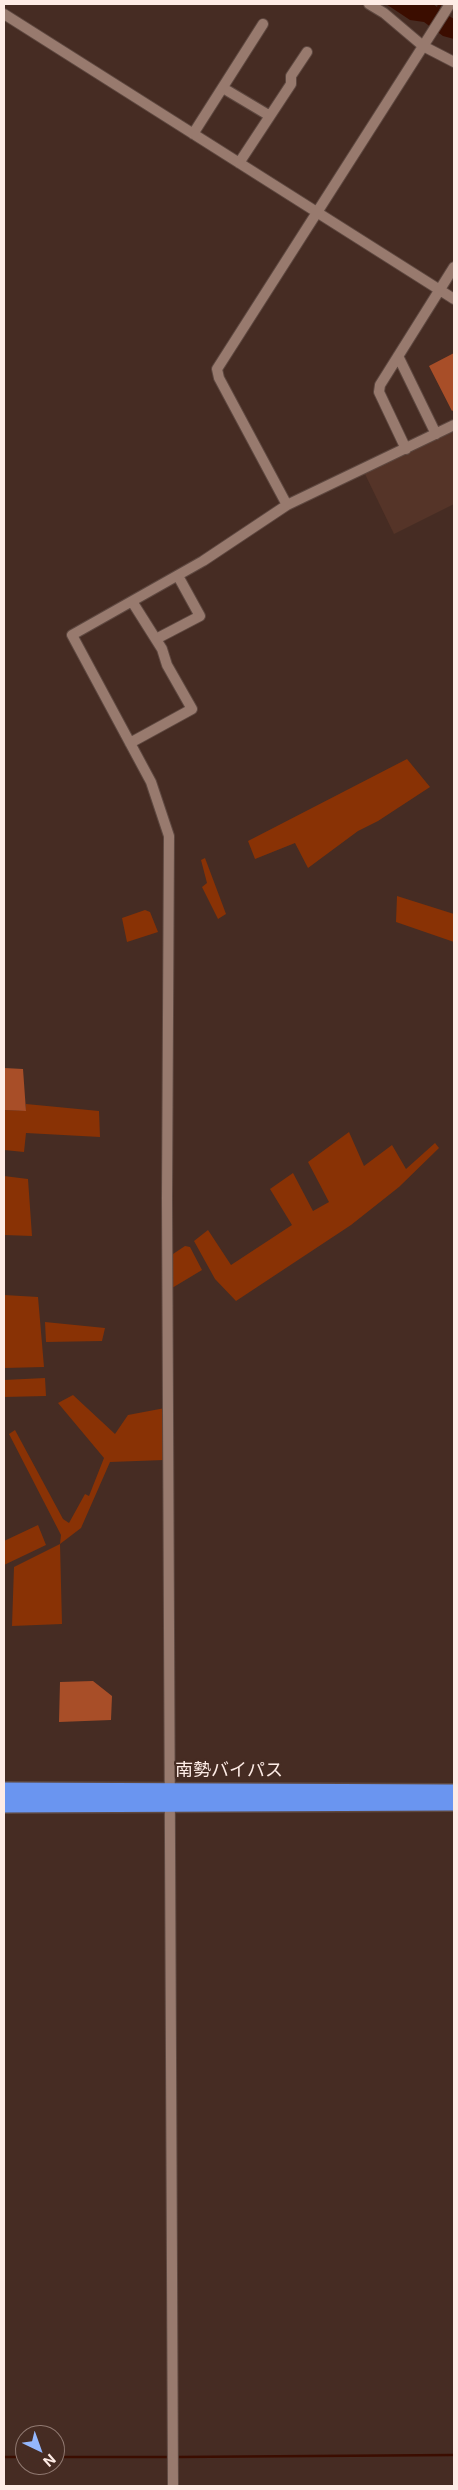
<!DOCTYPE html>
<meta charset="utf-8">
<style>
body{margin:0}
#map{position:relative;width:458px;height:2490px;overflow:hidden;background:#462c23;font-family:Inter,sans-serif}
canvas{display:block}
.frame{position:absolute;inset:0;border:5px solid #feece6;pointer-events:none}
.north{position:absolute;left:15px;top:2425px;width:50px;height:50px;box-sizing:border-box;background:#462c23;border:1px solid #907971;border-radius:50%;rotate:138deg;font-size:14px;font-weight:700;line-height:20px;text-align:center;color:#feece6}
.north::after{content:'';display:block;margin:auto;width:18px;height:22px;background:#94b7fd;clip-path:polygon(50% 0,100% 100%,50% 72%,0 100%)}
</style>
<div id="map">
<canvas width="458" height="2490"></canvas>
<div class="frame"></div>
<div class="north">N</div>
</div>
<script>
const context = document.querySelector('canvas').getContext('2d');
context.lineJoin = 'round';
function fillPath(path, color) { context.fillStyle = color; context.fill(path, 'evenodd'); }
const shape = rows => new Path2D(rows.map(r => 'M' + r).join(''));
function stroke(path, color, width, dash) { context.strokeStyle = color; context.lineWidth = width; context.lineCap = dash ? 'butt' : 'round'; context.setLineDash(dash || []); context.stroke(path); }
function label(font, color, halo, rows, align = 'center') {
  context.font = font + ' Inter,"Noto Sans JP",sans-serif'; context.lineWidth = 4.5; context.setLineDash([]); context.textBaseline = 'middle'; context.strokeStyle = halo; context.fillStyle = color; for (const [text, x, y, turn = 0] of rows) {
    context.save(); context.translate(x, y); context.rotate((+turn || 0) * Math.PI / 180); context.textAlign = isNaN(turn) ? turn : align; if (halo) context.strokeText(text, 0, 0); context.fillText(text, 0, 0); context.restore();
  }
}
const built = shape([
 [454,429,454,504,394,534,364,472]
]);
const green = shape([
 [407,759,430,787,378,821,358,831,308,868,295,843,255,859,248,841],
 [205,858,226,914,218,919,202,887,207,883,201,860],
 [397,896,454,914,454,942,396,922],
 [145,910,150,912,158,932,127,942,122,918],
 [26,1104,99,1111,100,1137,26,1133,24,1152,4,1150,4,1110,26,1111],
 [349,1132,364,1166,392,1145,406,1169,435,1143,439,1148,399,1187,351,1225,236,1301,215,1279,194,1241,208,1230,231,1265,292,1225,270,1189,293,1173,313,1211,329,1202,308,1162],
 [4,1176,28,1179,32,1236,4,1235],
 [185,1246,190,1247,202,1270,172,1288,173,1254],
 [4,1295,38,1297,44,1367,4,1368],
 [45,1322,105,1328,102,1341,46,1342],
 [45,1378,46,1396,4,1397,4,1380],
 [73,1395,115,1434,128,1415,165,1408,164,1460,110,1462,81,1528,60,1544,62,1624,12,1626,14,1567,60,1544,61,1535,9,1434,15,1430,63,1519,69,1523,85,1494,89,1496,104,1458,58,1403],
 [38,1525,46,1545,4,1565,4,1541]
]);
const forest = shape([
 [454,353,454,410,452,411,429,366],
 [4,1068,23,1069,26,1111,4,1110],
 [93,1681,112,1696,111,1720,59,1722,60,1682]
]);
const water = shape([
 [386,4,433,4,437,7,438,4,442,4,439,10,454,19,454,39,443,36,424,22,410,20]
]);
const stream = shape([
 [4,2457,25,2457],
 [55,2457,171,2457],
 [176,2457,454,2455]
]);
const minor = shape([
 [369,4,384,13,423,46,454,62],
 [4,14,454,299],
 [223,88,270,116],
 [193,134,263,24],
 [239,163,291,84,291,76,307,52],
 [398,356,436,434],
 [406,449,379,392,380,385,454,267],
 [287,505,219,378,217,369,450,4],
 [156,639,200,616,178,576],
 [130,743,192,709,167,665,162,649,133,603],
 [173,2486,167,1198,169,836,151,782,72,635,203,561,287,505,454,425]
]);
const highway = shape([
 [4,1790,454,1792],
 [4,1805,454,1803]
]);
const streetNames = [
 ["南勢バイパス",229,1771]
];
fillPath(built, '#553428');
fillPath(green, '#893205');
fillPath(forest, '#a84e28');
fillPath(water, '#3b0d00');
stroke(stream, '#3b0d00', 2.5);
stroke(minor, '#5e4840', 12);
stroke(highway, '#5e4840', 18);
stroke(minor, '#987a6e', 10);
stroke(highway, '#6a95f0', 15);
label('18px', '#feece6', '#462c23', streetNames);
</script>
